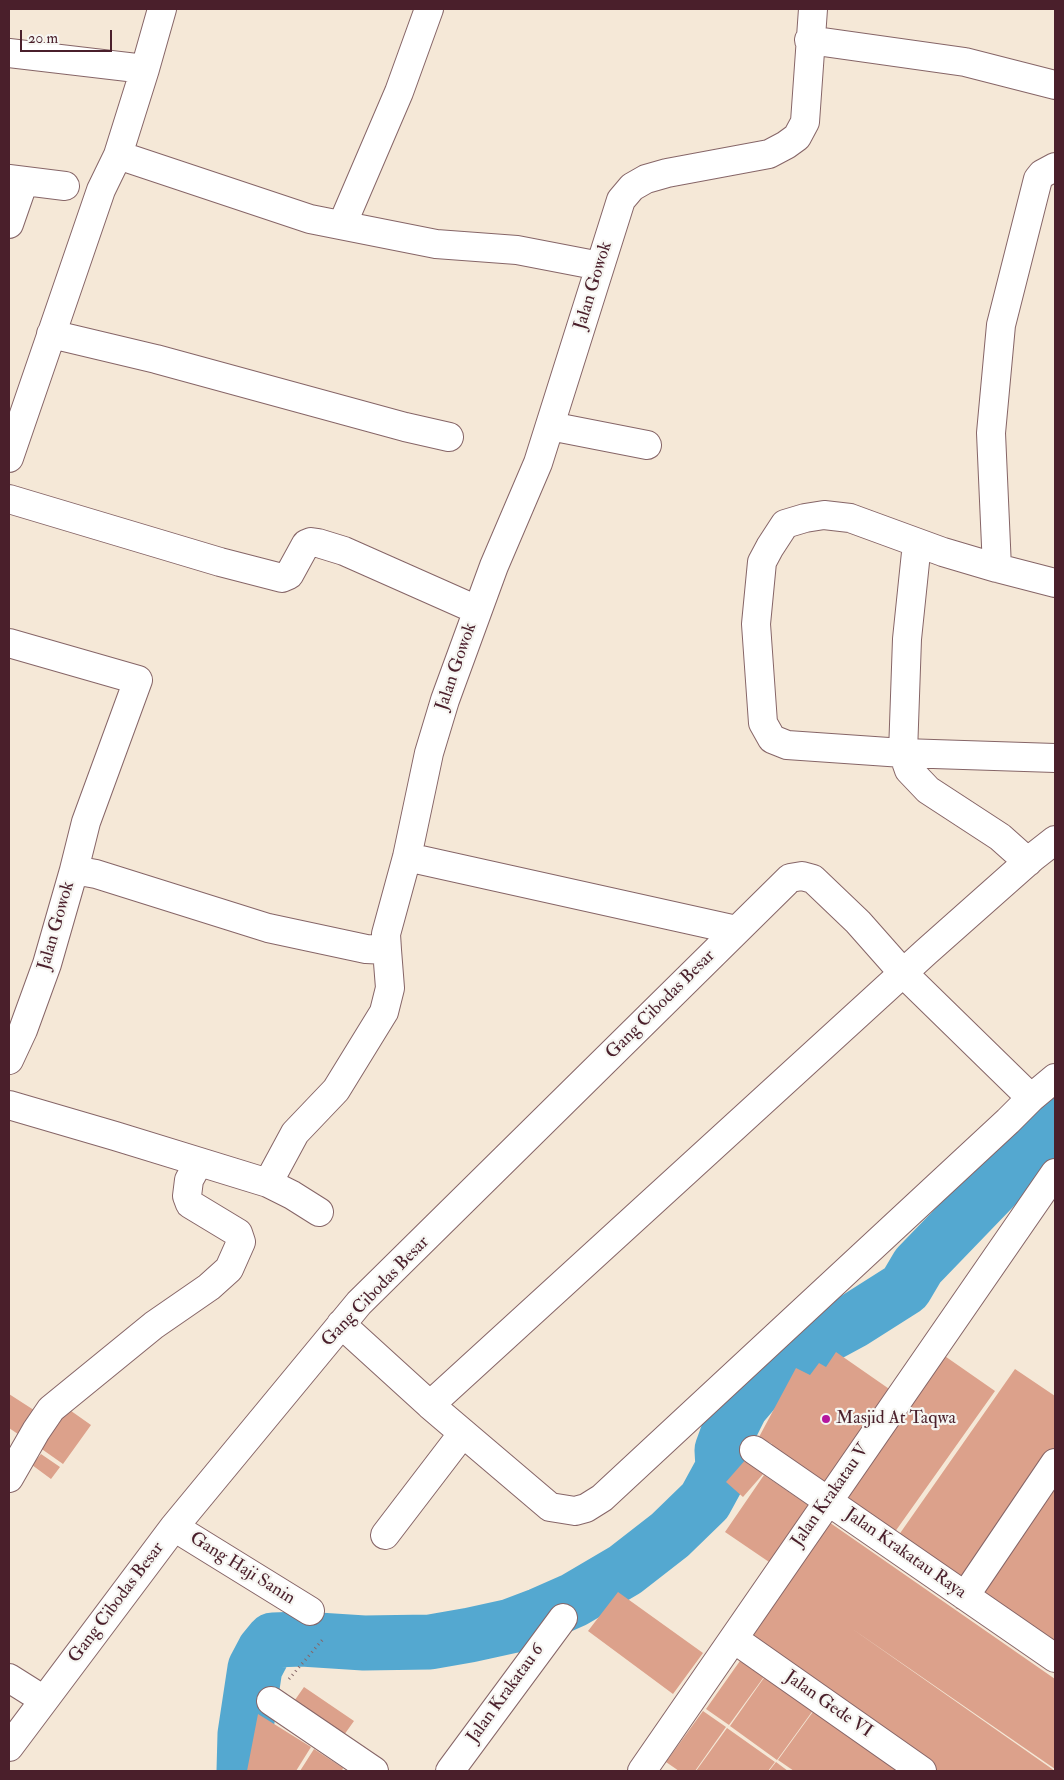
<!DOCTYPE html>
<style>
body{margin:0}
#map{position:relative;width:1064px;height:1780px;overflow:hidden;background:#f5e8d7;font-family:"IM FELL Double Pica",serif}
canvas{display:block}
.frame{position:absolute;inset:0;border:10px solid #4a1f2b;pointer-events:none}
.scale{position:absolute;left:20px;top:30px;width:92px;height:22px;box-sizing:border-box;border:2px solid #4a1f2b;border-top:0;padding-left:6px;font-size:15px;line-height:18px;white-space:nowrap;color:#4a1f2b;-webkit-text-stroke:4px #f6f6f2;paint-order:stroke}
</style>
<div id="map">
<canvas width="1064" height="1780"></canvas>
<div class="frame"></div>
<div class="scale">20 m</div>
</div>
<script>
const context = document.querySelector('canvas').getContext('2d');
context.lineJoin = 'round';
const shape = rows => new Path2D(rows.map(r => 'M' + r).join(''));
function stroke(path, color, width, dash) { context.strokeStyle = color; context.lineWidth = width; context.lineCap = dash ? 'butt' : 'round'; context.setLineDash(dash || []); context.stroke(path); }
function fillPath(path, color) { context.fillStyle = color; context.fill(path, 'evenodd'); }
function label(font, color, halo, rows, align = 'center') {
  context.font = font + ' "IM FELL Double Pica",serif'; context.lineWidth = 4.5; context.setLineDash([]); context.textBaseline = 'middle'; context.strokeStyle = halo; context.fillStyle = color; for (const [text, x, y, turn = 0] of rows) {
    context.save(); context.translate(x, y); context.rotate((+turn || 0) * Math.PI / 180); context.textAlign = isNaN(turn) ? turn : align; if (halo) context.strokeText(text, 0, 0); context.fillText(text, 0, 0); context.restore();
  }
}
const river = shape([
 [244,1771,245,1734,255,1668,264,1651,273,1640,302,1639,364,1643,430,1642,470,1635,511,1626,540,1615,574,1600,625,1570,670,1535,705,1501,723,1468,722,1450,730,1428,741,1406,758,1386,816,1341,853,1321,905,1288,918,1266,1055,1124]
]);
const building = shape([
 [836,1352,895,1393,825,1493,766,1452,772,1444,759,1437,796,1368,810,1375,819,1363,826,1367],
 [939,1352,995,1391,892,1536,836,1498],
 [1015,1369,1055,1396,1055,1450,961,1584,896,1539],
 [9,1394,40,1414,24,1438,9,1428],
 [64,1406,91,1425,63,1464,36,1445],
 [41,1454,60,1467,51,1479,32,1465],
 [747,1458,764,1473,743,1497,726,1482],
 [1055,1472,1055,1643,974,1590],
 [764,1475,811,1507,772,1564,725,1532],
 [826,1520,1055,1679,1055,1769,851,1628,1055,1771,926,1771,740,1641],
 [618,1592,703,1653,673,1694,588,1631],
 [742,1658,766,1674,729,1725,706,1709],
 [766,1675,814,1709,777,1760,730,1726],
 [304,1687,354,1721,339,1742,290,1707],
 [815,1709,902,1771,794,1771,778,1760],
 [703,1711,726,1727,695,1771,679,1771,666,1762],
 [258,1714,311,1747,296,1771,247,1771],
 [727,1728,775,1762,768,1771,696,1771],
 [314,1749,343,1768,342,1771,300,1771],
 [776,1762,788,1771,769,1771]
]);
const path = shape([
 [289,1679,324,1638]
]);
const minor = shape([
 [809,40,965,62,1055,85],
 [9,53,145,69],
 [118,155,310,219,436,244,517,250,600,266],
 [9,179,65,186],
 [9,224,24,181],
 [342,225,399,92,429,9],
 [51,334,156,359,405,427,449,437],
 [550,426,647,445],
 [9,458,101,190,118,155,145,69,162,9],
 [9,499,220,562,282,578,289,575,306,544,311,542,318,543,344,551,477,610],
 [917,543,907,639,903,753,909,770,928,790,1000,837,1028,862],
 [997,568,991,433,1001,325,1038,179,1042,174,1055,167],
 [1055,583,997,568,943,552,850,518,824,515,805,518,785,524,770,547,762,562,756,624,763,723,772,739,787,745,903,753,1055,758],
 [9,643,138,680,86,822,74,870],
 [407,857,736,930],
 [9,1060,23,1030,47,964,74,870,96,874,268,928,366,949,387,950,386,934,407,857,429,753,445,700,494,566,538,463,621,200,632,187,646,179,667,173,769,154,786,145,797,137,805,122,813,9],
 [9,1105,115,1136,268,1183,292,1195,319,1212],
 [268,1183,295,1133,336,1090,384,1012,390,988,387,950],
 [341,1324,430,1405,550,1507,575,1511,586,1508,602,1498,1008,1121,1031,1098,1055,1078],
 [430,1405,926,952,1032,858,1055,840],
 [754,1450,1055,1658],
 [9,1478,36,1431,51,1409,154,1325,209,1287,229,1269,241,1242,238,1233,190,1204,187,1196,189,1180,199,1162],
 [174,1527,310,1611],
 [385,1535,463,1433],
 [965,1596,1055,1463],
 [734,1639,922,1771],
 [9,1678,44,1700],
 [271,1701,374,1771],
 [9,1747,174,1527,359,1303,790,878,802,876,813,879,858,922,904,974,1031,1098],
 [450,1771,563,1618],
 [642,1771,1055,1173]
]);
const markers = [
 [826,1419,5,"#b5179e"]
];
const streetNames = [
 ["Jalan Gowok",594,286,-73],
 ["Jalan Gowok",457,667,-71],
 ["Jalan Gowok",57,926,-74],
 ["Gang Cibodas Besar",661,1005,-45],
 ["Gang Cibodas Besar",376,1292,-46],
 ["Jalan Krakatau V",831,1496,-55],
 ["Jalan Krakatau Raya",905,1554,35],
 ["Gang Haji Sanin",242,1569,32],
 ["Gang Cibodas Besar",117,1603,-53],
 ["Jalan Krakatau 6",506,1694,-54],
 ["Jalan Gede VI",828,1705,35]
];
const poiNames = [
 ["Masjid At Taqwa",836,1419]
];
stroke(river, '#54a8d0', 55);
fillPath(building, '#dca18b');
stroke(minor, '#866567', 30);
stroke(path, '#866567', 3, [1, 4]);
stroke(minor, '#fff', 28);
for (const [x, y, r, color] of markers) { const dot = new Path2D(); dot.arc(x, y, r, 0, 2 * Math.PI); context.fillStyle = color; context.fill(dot); stroke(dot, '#f6f6f2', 2); }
label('18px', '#4a1f2b', '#f6f6f2', streetNames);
label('18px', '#4a1f2b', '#f6f6f2', poiNames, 'left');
</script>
